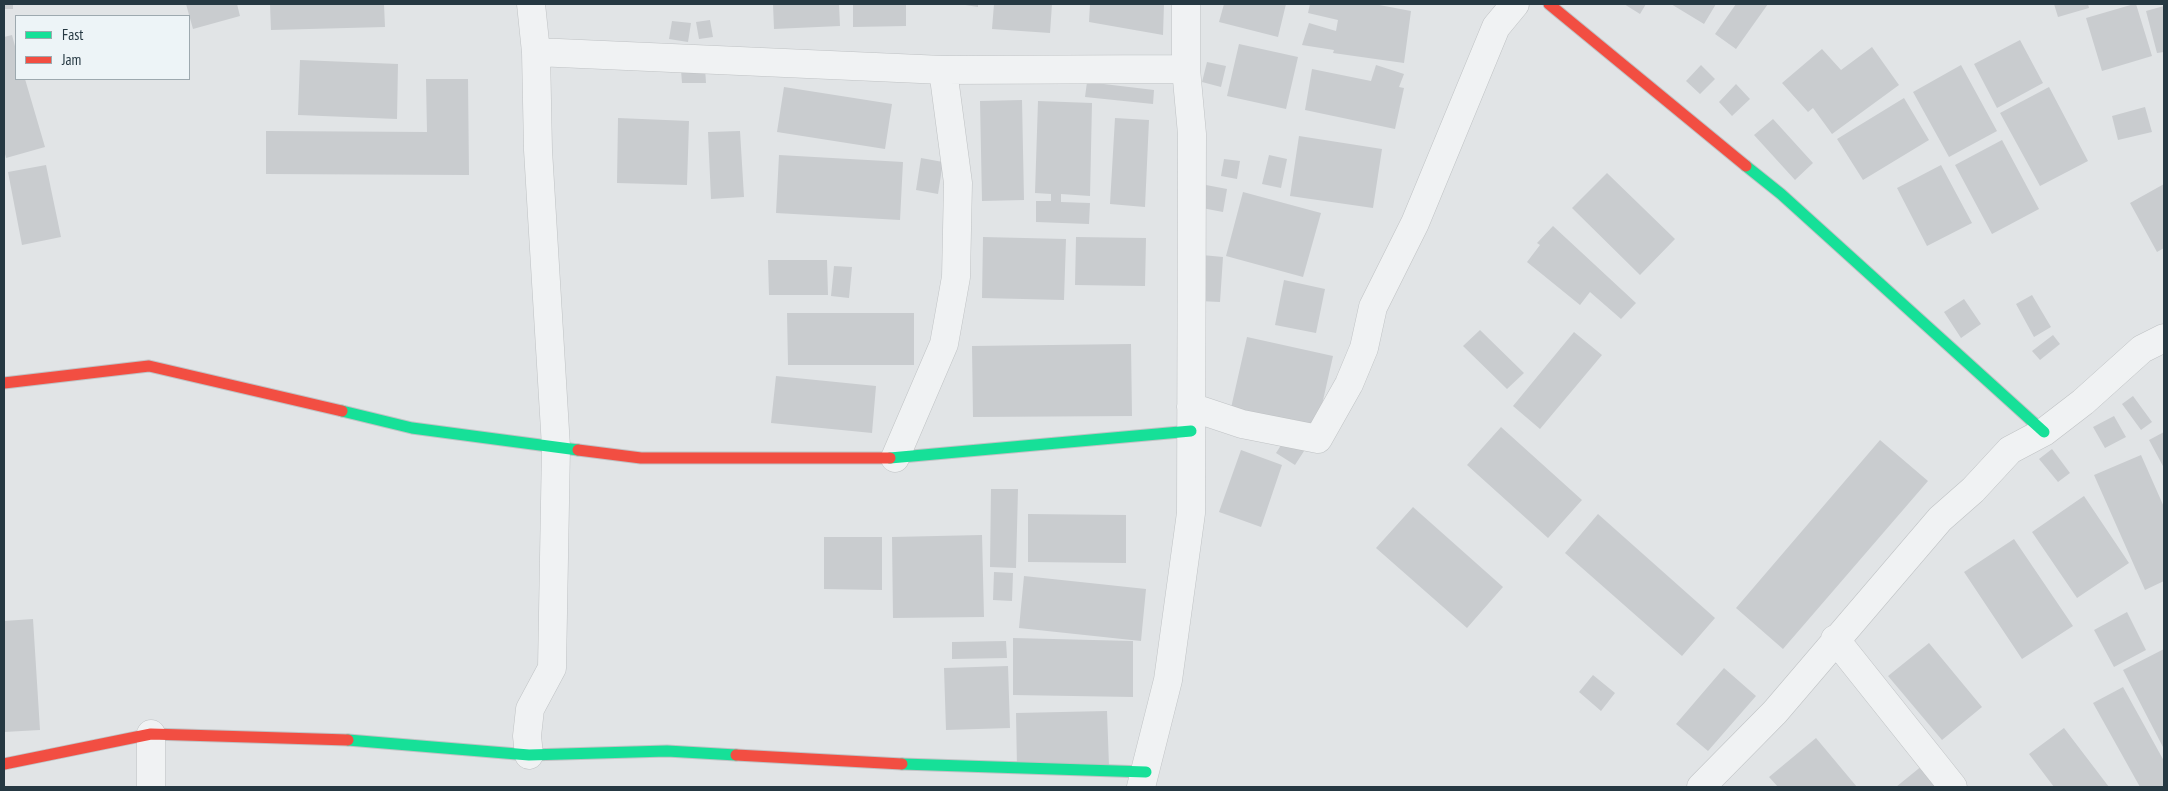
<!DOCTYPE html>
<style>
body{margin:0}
#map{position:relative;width:2168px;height:791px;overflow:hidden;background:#e1e4e6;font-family:"PT Sans Narrow",sans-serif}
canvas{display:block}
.frame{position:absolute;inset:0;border:5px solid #253842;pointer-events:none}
.legend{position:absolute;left:15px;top:15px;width:175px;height:65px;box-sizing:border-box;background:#edf4f7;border:1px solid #9da9af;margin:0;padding:6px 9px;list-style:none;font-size:15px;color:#253842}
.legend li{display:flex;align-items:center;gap:10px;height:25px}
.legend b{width:25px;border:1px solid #9da9af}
</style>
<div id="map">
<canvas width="2168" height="791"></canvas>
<div class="frame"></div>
<ul class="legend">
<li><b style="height:6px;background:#16e098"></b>Fast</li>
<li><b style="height:6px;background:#f24e42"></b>Jam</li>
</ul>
</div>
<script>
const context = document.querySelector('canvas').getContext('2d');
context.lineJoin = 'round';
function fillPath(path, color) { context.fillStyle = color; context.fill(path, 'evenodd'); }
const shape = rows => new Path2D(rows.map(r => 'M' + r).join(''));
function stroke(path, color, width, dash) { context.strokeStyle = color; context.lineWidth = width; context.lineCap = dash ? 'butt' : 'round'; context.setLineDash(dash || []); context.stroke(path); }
const building = shape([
 [4,4,13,4,13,9,4,9],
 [186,4,237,4,240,16,193,29],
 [270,4,384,4,385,27,271,30],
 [773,4,839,4,840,26,774,29],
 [853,4,906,4,906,26,853,27],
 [959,4,978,4,978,7],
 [994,4,1052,4,1050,33,992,29],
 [1090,4,1164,4,1163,35,1089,22],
 [1224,4,1286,4,1278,37,1219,22],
 [1310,4,1374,4,1411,11,1404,63,1333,53,1334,50,1302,45,1309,23,1336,31,1338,20,1308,13],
 [1624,4,1646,4,1640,14],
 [1671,4,1716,4,1704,24],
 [1736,4,1768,4,1736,49,1715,34],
 [2054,4,2088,4,2089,8,2058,17],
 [2134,4,2136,4,2152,56,2102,71,2086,18],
 [2164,6,2164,52,2157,53,2146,11],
 [710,20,713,37,699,39,696,22],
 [672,21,691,23,688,42,669,39],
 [12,35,16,50,16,79,25,79,45,147,6,158,4,150,4,37],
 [2020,40,2043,83,1997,108,1974,64],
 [1239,44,1298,57,1286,109,1227,96],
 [1872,47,1899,85,1832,134,1813,108,1808,112,1782,83,1822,49,1841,70],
 [300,60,398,64,397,119,298,115],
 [1207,62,1226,66,1221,87,1202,82],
 [1376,65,1404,74,1399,87,1404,88,1395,129,1305,110,1312,69,1371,81],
 [1701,65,1715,79,1700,94,1686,81],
 [1961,65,1997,131,1949,157,1913,92],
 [705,68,706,83,682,83,681,70],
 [426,79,468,79,469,175,266,174,266,131,427,132],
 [1087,82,1154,90,1153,104,1085,97],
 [1736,84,1750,99,1732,116,1719,102],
 [784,87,892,104,885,149,777,132],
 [2049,87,2088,161,2040,186,2000,113],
 [1904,98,1929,140,1863,180,1837,139],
 [1022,100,1024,200,982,201,980,101],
 [1038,101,1092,103,1090,196,1061,194,1061,202,1090,203,1089,224,1036,222,1036,201,1051,201,1051,194,1035,193],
 [2145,107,2152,132,2118,140,2112,116],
 [618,118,689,121,687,185,617,183],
 [1115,118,1149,120,1145,207,1110,204],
 [1773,119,1813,163,1795,180,1754,135],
 [740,131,744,197,711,199,708,132],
 [1299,136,1382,149,1373,208,1290,196],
 [2002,140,2039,209,1992,234,1955,165],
 [779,155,903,162,900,220,776,213],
 [1269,155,1287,159,1281,188,1262,184],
 [921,158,943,162,938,194,916,190],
 [1224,159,1240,161,1237,179,1221,176],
 [46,165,61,237,22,245,8,172],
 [1941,165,1972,223,1927,246,1897,188],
 [1607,173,1675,239,1640,275,1572,208],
 [2164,184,2164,248,2157,252,2130,203],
 [1206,185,1227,189,1223,212,1202,208],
 [1243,192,1321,213,1303,277,1226,256],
 [1553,226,1636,303,1621,319,1590,292,1580,305,1527,262,1540,245,1537,243],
 [983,237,1066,239,1064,300,982,298],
 [1076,237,1146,238,1145,286,1075,285],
 [1202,255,1223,257,1220,302,1199,301],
 [768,260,827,260,828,295,769,295],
 [834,266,852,267,849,298,831,296],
 [1284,280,1325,289,1316,333,1275,325],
 [2032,295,2051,327,2034,337,2016,304],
 [1964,299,1981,324,1961,338,1944,312],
 [787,313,914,313,914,365,788,365],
 [1480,330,1524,373,1507,389,1463,346],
 [1574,332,1602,355,1540,429,1513,406],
 [2053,335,2060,344,2040,360,2032,351],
 [1247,337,1333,356,1317,427,1231,408],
 [1131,344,1132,416,973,417,972,346],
 [776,376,876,386,872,433,771,423],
 [2133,396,2152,422,2141,430,2122,404],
 [2114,416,2126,437,2105,448,2093,427],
 [1501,427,1582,500,1548,538,1467,465],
 [2164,432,2164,468,2149,440],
 [1287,436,1306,448,1295,465,1276,453],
 [1880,440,1928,481,1783,649,1736,608],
 [2052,449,2070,473,2058,482,2039,459],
 [1241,450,1282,465,1261,527,1219,512],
 [2141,455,2164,507,2164,581,2145,590,2094,475],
 [991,489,1018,489,1016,568,990,567],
 [2084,496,2129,563,2077,598,2032,532],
 [1413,507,1503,587,1467,628,1376,548],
 [1028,514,1126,515,1126,563,1028,562],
 [1598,514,1715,618,1682,656,1565,553],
 [982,535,984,617,893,618,892,537],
 [824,537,882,537,882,590,824,589],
 [2014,539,2073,626,2022,659,1964,572],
 [994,572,1013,573,1012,601,993,600],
 [1024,576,1146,589,1141,641,1019,628],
 [2127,612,2146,650,2114,667,2094,630],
 [33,619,40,730,4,732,4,621],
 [1013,638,1133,641,1133,697,1013,695],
 [1006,641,1007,658,952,659,952,642],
 [1929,643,1982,707,1942,740,1888,676],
 [2164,649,2164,749,2123,670],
 [1008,666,1010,728,946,730,944,668],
 [1724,668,1756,696,1708,751,1676,724],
 [1593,675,1615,693,1601,711,1579,692],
 [2123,687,2164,761,2164,787,2140,787,2093,703],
 [1107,711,1109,766,1017,768,1016,713],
 [2064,728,2109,787,2054,787,2029,754],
 [1816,738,1857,787,1778,787,1769,777],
 [1923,765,1942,787,1896,787]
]);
const street = shape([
 [536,52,943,70,1186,69],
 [1191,407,1242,424,1318,439,1349,384,1364,348,1373,307,1415,223,1496,27,1515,4],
 [895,458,944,344,956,277,958,183,943,70],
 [1835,639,1953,787],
 [529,755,527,736,530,709,552,668,556,447,538,150,536,52,531,4],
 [151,787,151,734],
 [1141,787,1168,680,1191,513,1192,134,1186,69,1186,4],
 [1701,787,1775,712,1940,519,1973,490,2010,450,2044,432,2083,402,2142,349,2164,338]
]);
const fast = shape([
 [1746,166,1781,194,2044,432],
 [342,411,412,428,578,450],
 [890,458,1191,431],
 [348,740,529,755,667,751,736,755],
 [902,764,1146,772]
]);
const jam = shape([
 [1549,4,1746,166],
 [4,383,149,366,342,411],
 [578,450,641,458,890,458],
 [736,755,902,764],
 [4,764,151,734,348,740]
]);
fillPath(building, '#c9cccf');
stroke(street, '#bfc2c4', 29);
stroke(fast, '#bfc2c4', 13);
stroke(jam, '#bfc2c4', 13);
stroke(street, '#f0f2f3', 28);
stroke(fast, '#16e098', 11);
stroke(jam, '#f24e42', 11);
</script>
